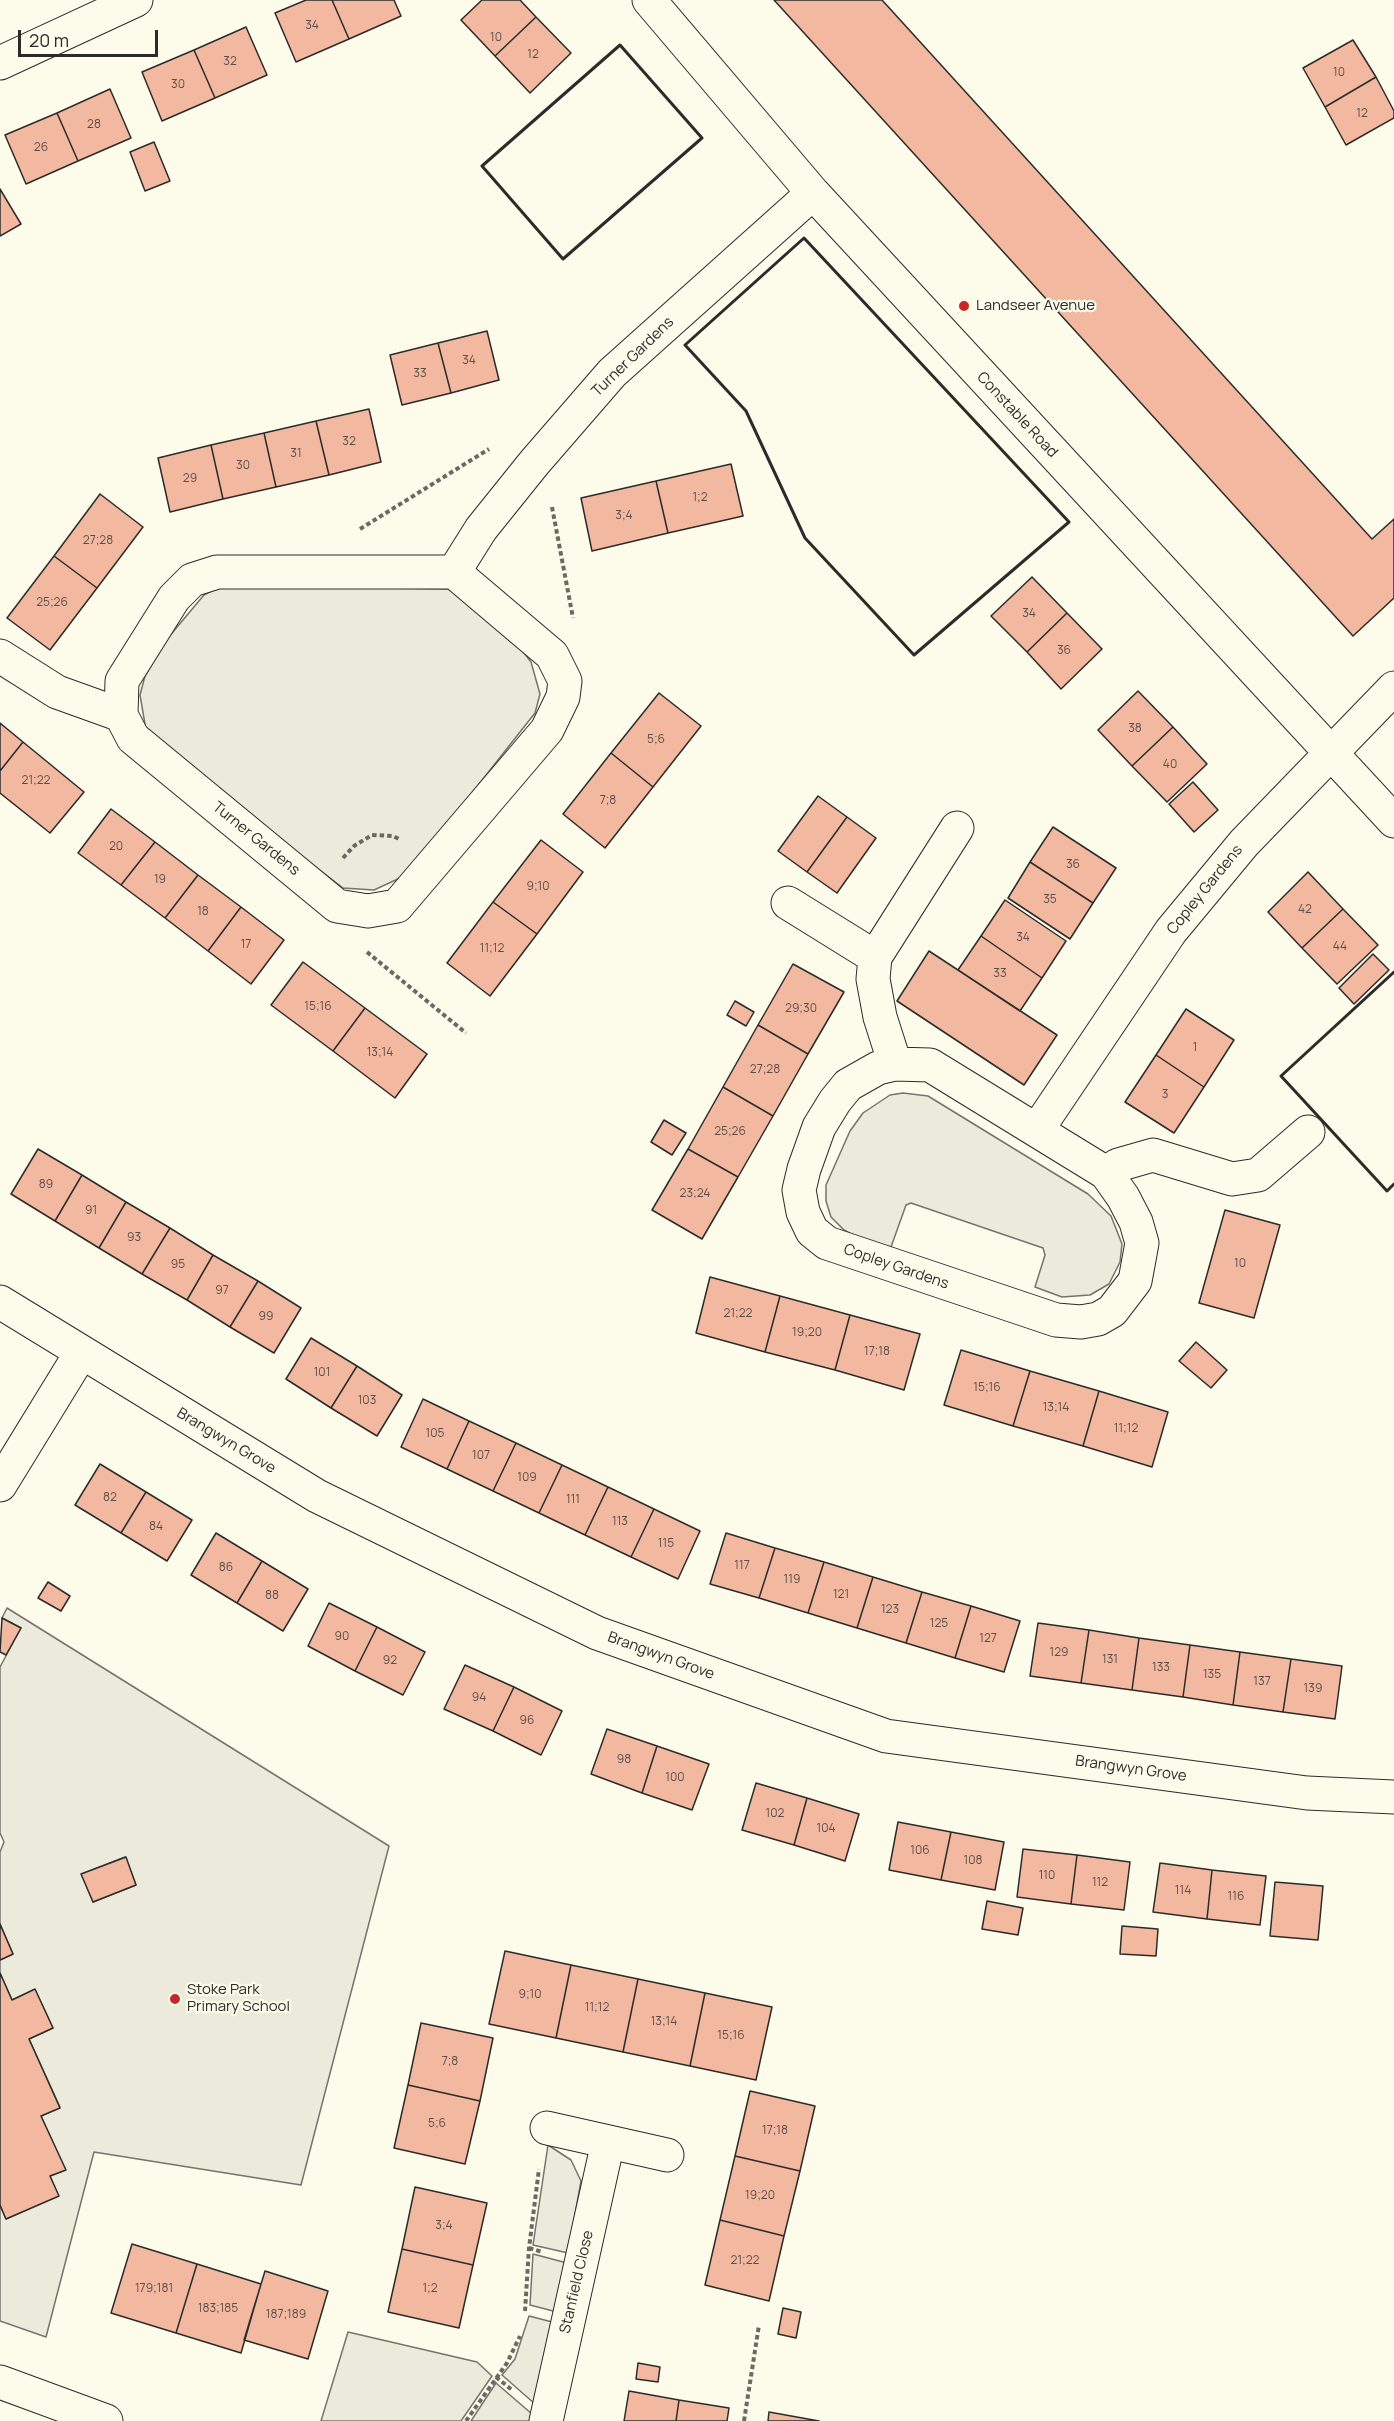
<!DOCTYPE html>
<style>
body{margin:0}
#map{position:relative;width:1394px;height:2421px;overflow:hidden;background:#fdfbea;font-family:Manrope,sans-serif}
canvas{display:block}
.scale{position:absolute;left:18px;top:30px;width:140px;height:27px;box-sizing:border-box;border:3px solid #2b2b2b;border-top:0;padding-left:8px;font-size:18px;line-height:21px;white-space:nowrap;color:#2b2b2b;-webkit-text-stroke:4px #fdfbea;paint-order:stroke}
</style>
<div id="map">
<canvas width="1394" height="2421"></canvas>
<div class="scale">20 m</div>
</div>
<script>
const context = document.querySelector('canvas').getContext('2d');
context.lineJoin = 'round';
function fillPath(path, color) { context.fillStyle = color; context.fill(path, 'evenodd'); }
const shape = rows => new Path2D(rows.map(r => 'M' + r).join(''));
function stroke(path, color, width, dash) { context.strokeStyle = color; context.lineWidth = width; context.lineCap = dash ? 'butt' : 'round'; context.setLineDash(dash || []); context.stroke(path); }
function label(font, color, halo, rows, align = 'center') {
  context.font = font + ' Manrope,sans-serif'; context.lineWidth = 4.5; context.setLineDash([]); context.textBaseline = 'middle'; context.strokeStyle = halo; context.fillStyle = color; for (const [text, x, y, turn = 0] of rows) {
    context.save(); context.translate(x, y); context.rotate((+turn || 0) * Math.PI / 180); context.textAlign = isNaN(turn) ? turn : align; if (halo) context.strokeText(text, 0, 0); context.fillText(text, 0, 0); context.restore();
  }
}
const green = shape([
 [233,586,455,589,521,649,531,662,540,694,535,713,412,869,400,878,374,890,343,888,154,742,146,730,140,695,145,676,167,639,204,595,217,588,233,586],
 [903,1093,928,1096,1088,1194,1111,1216,1122,1244,1120,1262,1109,1284,1090,1295,1062,1297,1035,1287,1045,1255,1043,1248,911,1203,906,1205,891,1247,862,1240,844,1230,831,1217,826,1201,826,1185,850,1131,863,1113,890,1095,903,1093],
 [7,1608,389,1846,301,2185,94,2152,46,2337,0,2321,0,2205,6,2219,58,2195,50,2176,65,2170,41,2116,60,2107,29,2039,53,2028,35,1990,12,2000,0,1973,0,1960,13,1954,0,1924,0,1852,4,1842,0,1833,0,1667,21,1628,2,1618,7,1608],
 [125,1857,136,1885,93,1902,82,1874,125,1857],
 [548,2145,571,2160,581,2181,568,2253,533,2245,548,2145],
 [533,2254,567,2263,557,2312,530,2305,533,2254],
 [529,2316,556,2323,535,2404,502,2375,515,2359,529,2316],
 [348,2332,477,2362,492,2376,461,2421,321,2421,348,2332],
 [496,2383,532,2414,530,2421,471,2421,496,2383]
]);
const building = shape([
 [306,0,332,0,349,39,296,62,275,13,306,0],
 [332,0,394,0,401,16,349,39,332,0],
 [482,0,520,0,536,17,495,56,461,20,482,0],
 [774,0,882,0,1372,539,1394,519,1394,598,1353,636,774,0],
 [536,17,571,53,530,93,495,56,536,17],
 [246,27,267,75,215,98,194,50,246,27],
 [1353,40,1376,77,1325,107,1303,68,1353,40],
 [194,50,215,98,162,121,142,72,194,50],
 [1376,77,1394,111,1394,118,1346,145,1325,107,1376,77],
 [110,89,131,138,78,161,57,113,110,89],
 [57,113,78,161,26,184,5,135,57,113],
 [154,142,170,181,145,191,130,152,154,142],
 [0,189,21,224,0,236,0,189],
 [487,331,499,380,451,393,438,343,487,331],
 [438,343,451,393,402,405,390,355,438,343],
 [369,409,381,462,329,475,316,421,369,409],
 [316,421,329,475,276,487,264,433,316,421],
 [264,433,276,487,223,499,211,445,264,433],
 [211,445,223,499,170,512,158,458,211,445],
 [731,464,743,516,668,533,656,481,731,464],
 [656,481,668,533,592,551,581,498,656,481],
 [100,494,143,527,97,588,54,556,100,494],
 [54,556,97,588,50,650,7,618,54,556],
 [1032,577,1067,613,1027,652,991,616,1032,577],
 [1067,613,1102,649,1061,689,1027,652,1067,613],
 [1138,691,1173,727,1132,766,1098,730,1138,691],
 [659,693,701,726,653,787,611,753,659,693],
 [0,723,23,742,0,771,0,723],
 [1173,727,1207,764,1167,802,1132,766,1173,727],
 [23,742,84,792,50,833,0,793,0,771,23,742],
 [611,753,653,787,605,848,563,814,611,753],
 [1193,782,1218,810,1194,832,1169,804,1193,782],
 [818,796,847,817,807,872,778,851,818,796],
 [111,809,155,842,121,885,78,853,111,809],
 [847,817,876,838,837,893,807,872,847,817],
 [1053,827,1116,868,1093,903,1030,862,1053,827],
 [541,840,583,872,537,934,493,902,541,840],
 [155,842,198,875,165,918,121,885,155,842],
 [1030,862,1093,903,1070,939,1008,898,1030,862],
 [1308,872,1343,909,1302,948,1268,912,1308,872],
 [198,875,241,907,208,951,165,918,198,875],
 [1005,900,1066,941,1042,978,981,936,1005,900],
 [493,902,537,934,490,996,447,963,493,902],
 [241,907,284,940,251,984,208,951,241,907],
 [1343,909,1378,945,1337,984,1302,948,1343,909],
 [981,936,1042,978,1020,1011,958,970,981,936],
 [929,951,1057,1035,1024,1085,897,1001,929,951],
 [1373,954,1389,970,1354,1004,1339,988,1373,954],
 [303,962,365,1008,333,1051,271,1005,303,962],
 [793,964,844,992,808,1054,758,1025,793,964],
 [735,1001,754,1012,746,1026,727,1015,735,1001],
 [365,1008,427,1054,395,1098,333,1051,365,1008],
 [1186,1009,1234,1040,1204,1087,1156,1055,1186,1009],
 [758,1025,808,1054,773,1116,723,1087,758,1025],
 [1156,1055,1204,1087,1174,1133,1125,1102,1156,1055],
 [723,1087,773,1116,738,1177,688,1149,723,1087],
 [664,1120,686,1133,672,1155,651,1142,664,1120],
 [38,1149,82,1175,55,1221,11,1194,38,1149],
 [688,1149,738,1177,702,1239,652,1210,688,1149],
 [82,1175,126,1202,99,1248,55,1221,82,1175],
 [126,1202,170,1228,142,1274,99,1248,126,1202],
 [1225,1210,1280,1225,1254,1318,1199,1303,1225,1210],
 [170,1228,213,1255,187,1300,142,1274,170,1228],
 [213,1255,258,1281,230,1327,187,1300,213,1255],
 [710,1277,780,1296,765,1352,696,1333,710,1277],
 [258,1281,301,1308,274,1353,230,1327,258,1281],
 [780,1296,850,1315,835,1370,765,1352,780,1296],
 [850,1315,920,1334,904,1390,835,1370,850,1315],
 [311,1338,357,1366,331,1408,286,1379,311,1338],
 [1196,1342,1227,1370,1211,1388,1179,1361,1196,1342],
 [961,1350,1030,1371,1013,1426,944,1405,961,1350],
 [357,1366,402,1395,377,1436,331,1408,357,1366],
 [1030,1371,1099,1391,1083,1446,1013,1426,1030,1371],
 [1099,1391,1168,1412,1152,1467,1083,1446,1099,1391],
 [423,1399,469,1421,447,1469,401,1447,423,1399],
 [469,1421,516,1443,493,1491,447,1469,469,1421],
 [516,1443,562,1465,539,1513,493,1491,516,1443],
 [100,1464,146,1492,121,1533,75,1505,100,1464],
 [562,1465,608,1487,585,1535,539,1513,562,1465],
 [608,1487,654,1509,631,1557,585,1535,608,1487],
 [146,1492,192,1520,167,1561,121,1533,146,1492],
 [654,1509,700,1531,678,1579,631,1557,654,1509],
 [216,1533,262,1561,237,1603,191,1575,216,1533],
 [726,1533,775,1548,759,1598,710,1584,726,1533],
 [775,1548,824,1562,808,1613,759,1598,775,1548],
 [262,1561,308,1589,283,1631,237,1603,262,1561],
 [824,1562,873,1577,857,1628,808,1613,824,1562],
 [873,1577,922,1592,906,1643,857,1628,873,1577],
 [48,1582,70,1596,61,1611,38,1598,48,1582],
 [922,1592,971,1606,955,1658,906,1643,922,1592],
 [329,1603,377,1627,355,1671,308,1646,329,1603],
 [971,1606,1020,1621,1004,1672,955,1658,971,1606],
 [2,1618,21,1628,6,1655,0,1652,2,1618],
 [1038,1623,1089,1630,1081,1683,1030,1676,1038,1623],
 [377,1627,425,1652,403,1695,355,1671,377,1627],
 [1089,1630,1139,1638,1132,1690,1081,1683,1089,1630],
 [1139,1638,1190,1645,1183,1697,1132,1690,1139,1638],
 [1190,1645,1240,1652,1233,1705,1183,1697,1190,1645],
 [1240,1652,1291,1659,1283,1712,1233,1705,1240,1652],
 [1291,1659,1342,1666,1335,1719,1283,1712,1291,1659],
 [465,1665,514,1687,493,1731,444,1709,465,1665],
 [514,1687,562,1711,541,1755,493,1731,514,1687],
 [607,1729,657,1746,642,1793,591,1774,607,1729],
 [657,1746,709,1764,692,1810,642,1793,657,1746],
 [756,1783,807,1798,794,1845,742,1830,756,1783],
 [807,1798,859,1814,845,1861,794,1845,807,1798],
 [898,1822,951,1832,941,1880,889,1870,898,1822],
 [951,1832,1004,1842,995,1890,941,1880,951,1832],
 [1023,1849,1077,1855,1071,1904,1017,1897,1023,1849],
 [1077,1855,1130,1862,1124,1910,1071,1904,1077,1855],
 [126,1857,136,1885,93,1902,81,1874,126,1857],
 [1160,1863,1212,1870,1207,1919,1153,1912,1160,1863],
 [1212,1870,1266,1876,1260,1925,1207,1919,1212,1870],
 [1275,1882,1323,1886,1318,1940,1270,1936,1275,1882],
 [987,1901,1023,1908,1018,1935,982,1929,987,1901],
 [0,1924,13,1954,0,1960,0,1924],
 [1122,1926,1158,1929,1156,1956,1120,1954,1122,1926],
 [505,1951,571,1965,556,2038,489,2024,505,1951],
 [571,1965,638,1979,623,2052,556,2038,571,1965],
 [0,1973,12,2000,35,1989,53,2028,29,2039,60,2108,41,2116,66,2170,50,2176,59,2196,6,2219,0,2205,0,1973],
 [638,1979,705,1993,690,2066,623,2052,638,1979],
 [705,1993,772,2007,756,2080,690,2066,705,1993],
 [421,2023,493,2038,480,2101,408,2085,421,2023],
 [408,2085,480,2101,465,2164,394,2148,408,2085],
 [750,2091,815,2106,800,2171,735,2156,750,2091],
 [735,2156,800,2171,784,2236,720,2220,735,2156],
 [415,2187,487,2203,473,2265,402,2249,415,2187],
 [720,2220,784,2236,769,2301,705,2285,720,2220],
 [132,2244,197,2264,176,2333,111,2313,132,2244],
 [402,2249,473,2265,459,2328,388,2312,402,2249],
 [197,2264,261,2284,241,2353,176,2333,197,2264],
 [265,2271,328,2291,308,2359,244,2340,265,2271],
 [783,2308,801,2312,796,2338,778,2334,783,2308],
 [638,2363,660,2367,658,2382,636,2379,638,2363],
 [629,2391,679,2400,676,2421,624,2421,629,2391],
 [679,2400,729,2408,727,2421,676,2421,679,2400],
 [769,2412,819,2421,768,2421,769,2412]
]);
const path = shape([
 [552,507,573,618],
 [360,529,489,449],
 [343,858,354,846,372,835,393,836,401,840],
 [367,952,466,1033],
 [529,2248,542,2252],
 [525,2311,529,2248,539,2169],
 [496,2377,512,2390],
 [466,2421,507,2363,520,2336],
 [744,2421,759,2325]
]);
const minor = shape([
 [649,0,813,193,1394,821],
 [0,63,136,0],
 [217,572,454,572,552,655,565,681,563,697,547,730,397,906,368,911,337,906,133,738,121,715,122,681,174,598,192,580,217,572],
 [454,572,481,529,534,463,612,373,813,193],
 [0,656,57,692,121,715],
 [788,903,875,957],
 [895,1064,930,1065,1106,1173,1123,1197,1136,1222,1142,1243,1135,1281,1112,1311,1098,1319,1081,1322,1056,1320,827,1243,812,1231,803,1212,799,1190,804,1169,819,1127,835,1101,848,1085,878,1068,895,1064],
 [895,1064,880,1017,873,979,875,957,957,828],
 [1037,1130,1171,931,1244,843,1394,688],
 [1106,1173,1118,1165,1153,1155,1232,1179,1258,1175,1308,1132],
 [0,1302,317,1496,597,1633,886,1736,1307,1793,1394,1797],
 [0,1485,81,1353],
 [547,2128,667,2155],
 [0,2382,106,2421],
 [546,2421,608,2142]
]);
const wall = shape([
 [620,45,702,138,563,259,482,166,620,45],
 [804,238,1069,522,914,655,805,538,746,411,685,345,804,238],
 [1394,972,1281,1076,1387,1191,1394,1184]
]);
const markers = [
 [964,306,6,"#c62828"],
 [175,1999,6,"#c62828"]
];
const numberNames = [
 ["34",312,26],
 ["10",496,38],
 ["12",533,55],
 ["32",230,62],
 ["10",1339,73],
 ["30",178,85],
 ["12",1362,114],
 ["28",94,125],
 ["26",41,148],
 ["34",469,361],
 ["33",420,374],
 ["32",349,442],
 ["31",296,454],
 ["30",243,466],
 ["29",190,479],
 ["1;2",700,498],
 ["3;4",624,516],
 ["27;28",98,541],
 ["25;26",52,603],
 ["34",1029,614],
 ["36",1064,651],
 ["38",1135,729],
 ["5;6",656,740],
 ["40",1170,765],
 ["21;22",36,781],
 ["7;8",608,801],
 ["20",116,847],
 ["36",1073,865],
 ["19",160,880],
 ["9;10",538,887],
 ["35",1050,900],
 ["42",1305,910],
 ["18",203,912],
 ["34",1023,938],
 ["17",246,945],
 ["44",1340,947],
 ["11;12",492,949],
 ["33",1000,974],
 ["15;16",318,1007],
 ["29;30",801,1009],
 ["1",1195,1048],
 ["13;14",380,1053],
 ["27;28",765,1070],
 ["3",1165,1095],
 ["25;26",730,1132],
 ["89",46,1185],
 ["23;24",695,1194],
 ["91",91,1211],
 ["93",134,1238],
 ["10",1240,1264],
 ["95",178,1265],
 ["97",222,1291],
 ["21;22",738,1314],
 ["99",266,1317],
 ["19;20",807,1333],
 ["17;18",877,1352],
 ["101",322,1373],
 ["15;16",987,1388],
 ["103",367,1401],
 ["13;14",1056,1408],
 ["11;12",1126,1429],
 ["105",435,1434],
 ["107",481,1456],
 ["109",527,1478],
 ["82",110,1498],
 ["111",573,1500],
 ["113",620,1522],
 ["84",156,1527],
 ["115",666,1544],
 ["117",742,1566],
 ["86",226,1568],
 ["119",792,1580],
 ["121",841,1595],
 ["88",272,1596],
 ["123",890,1610],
 ["125",939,1624],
 ["90",342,1637],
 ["127",988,1639],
 ["129",1059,1653],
 ["131",1110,1660],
 ["92",390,1661],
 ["133",1161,1668],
 ["135",1212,1675],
 ["137",1262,1682],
 ["139",1313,1689],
 ["94",479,1698],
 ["96",527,1721],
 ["98",624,1760],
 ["100",675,1778],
 ["102",775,1814],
 ["104",826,1829],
 ["106",920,1851],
 ["108",973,1861],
 ["110",1047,1876],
 ["112",1100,1883],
 ["114",1183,1891],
 ["116",1236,1897],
 ["9;10",530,1995],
 ["11;12",597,2008],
 ["13;14",664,2022],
 ["15;16",731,2036],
 ["7;8",450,2062],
 ["5;6",437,2124],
 ["17;18",775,2131],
 ["19;20",760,2196],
 ["3;4",444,2226],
 ["21;22",745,2261],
 ["179;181",154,2289],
 ["1;2",430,2289],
 ["183;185",218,2309],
 ["187;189",286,2315]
];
const poiNames = [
 ["Landseer Avenue",976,306],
 ["Stoke Park",187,1990],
 ["Primary School",187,2007]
];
const streetNames = [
 ["Turner Gardens",633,357,-44],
 ["Constable Road",1017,415,47],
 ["Turner Gardens",256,839,39],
 ["Copley Gardens",1205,890,-51],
 ["Copley Gardens",896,1267,19],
 ["Brangwyn Grove",226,1441,31],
 ["Brangwyn Grove",661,1656,20],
 ["Brangwyn Grove",1131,1769,8],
 ["Stanfield Close",577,2282,-77]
];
fillPath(green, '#ecebdb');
stroke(green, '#74746e', 1.5);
fillPath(building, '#f2b8a0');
stroke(building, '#2b2b2b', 1.5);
stroke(minor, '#2b2b2b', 35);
stroke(path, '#6a6964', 4, [4.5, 3]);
stroke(minor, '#fdfbea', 33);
stroke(wall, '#2b2b2b', 3);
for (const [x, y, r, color] of markers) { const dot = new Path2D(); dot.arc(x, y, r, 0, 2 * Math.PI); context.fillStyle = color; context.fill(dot); stroke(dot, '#fdfbea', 2); }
label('12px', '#5d4e48', null, numberNames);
label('15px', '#2b2b2b', '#fdfbea', poiNames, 'left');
label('15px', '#2b2b2b', '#fdfbea', streetNames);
</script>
